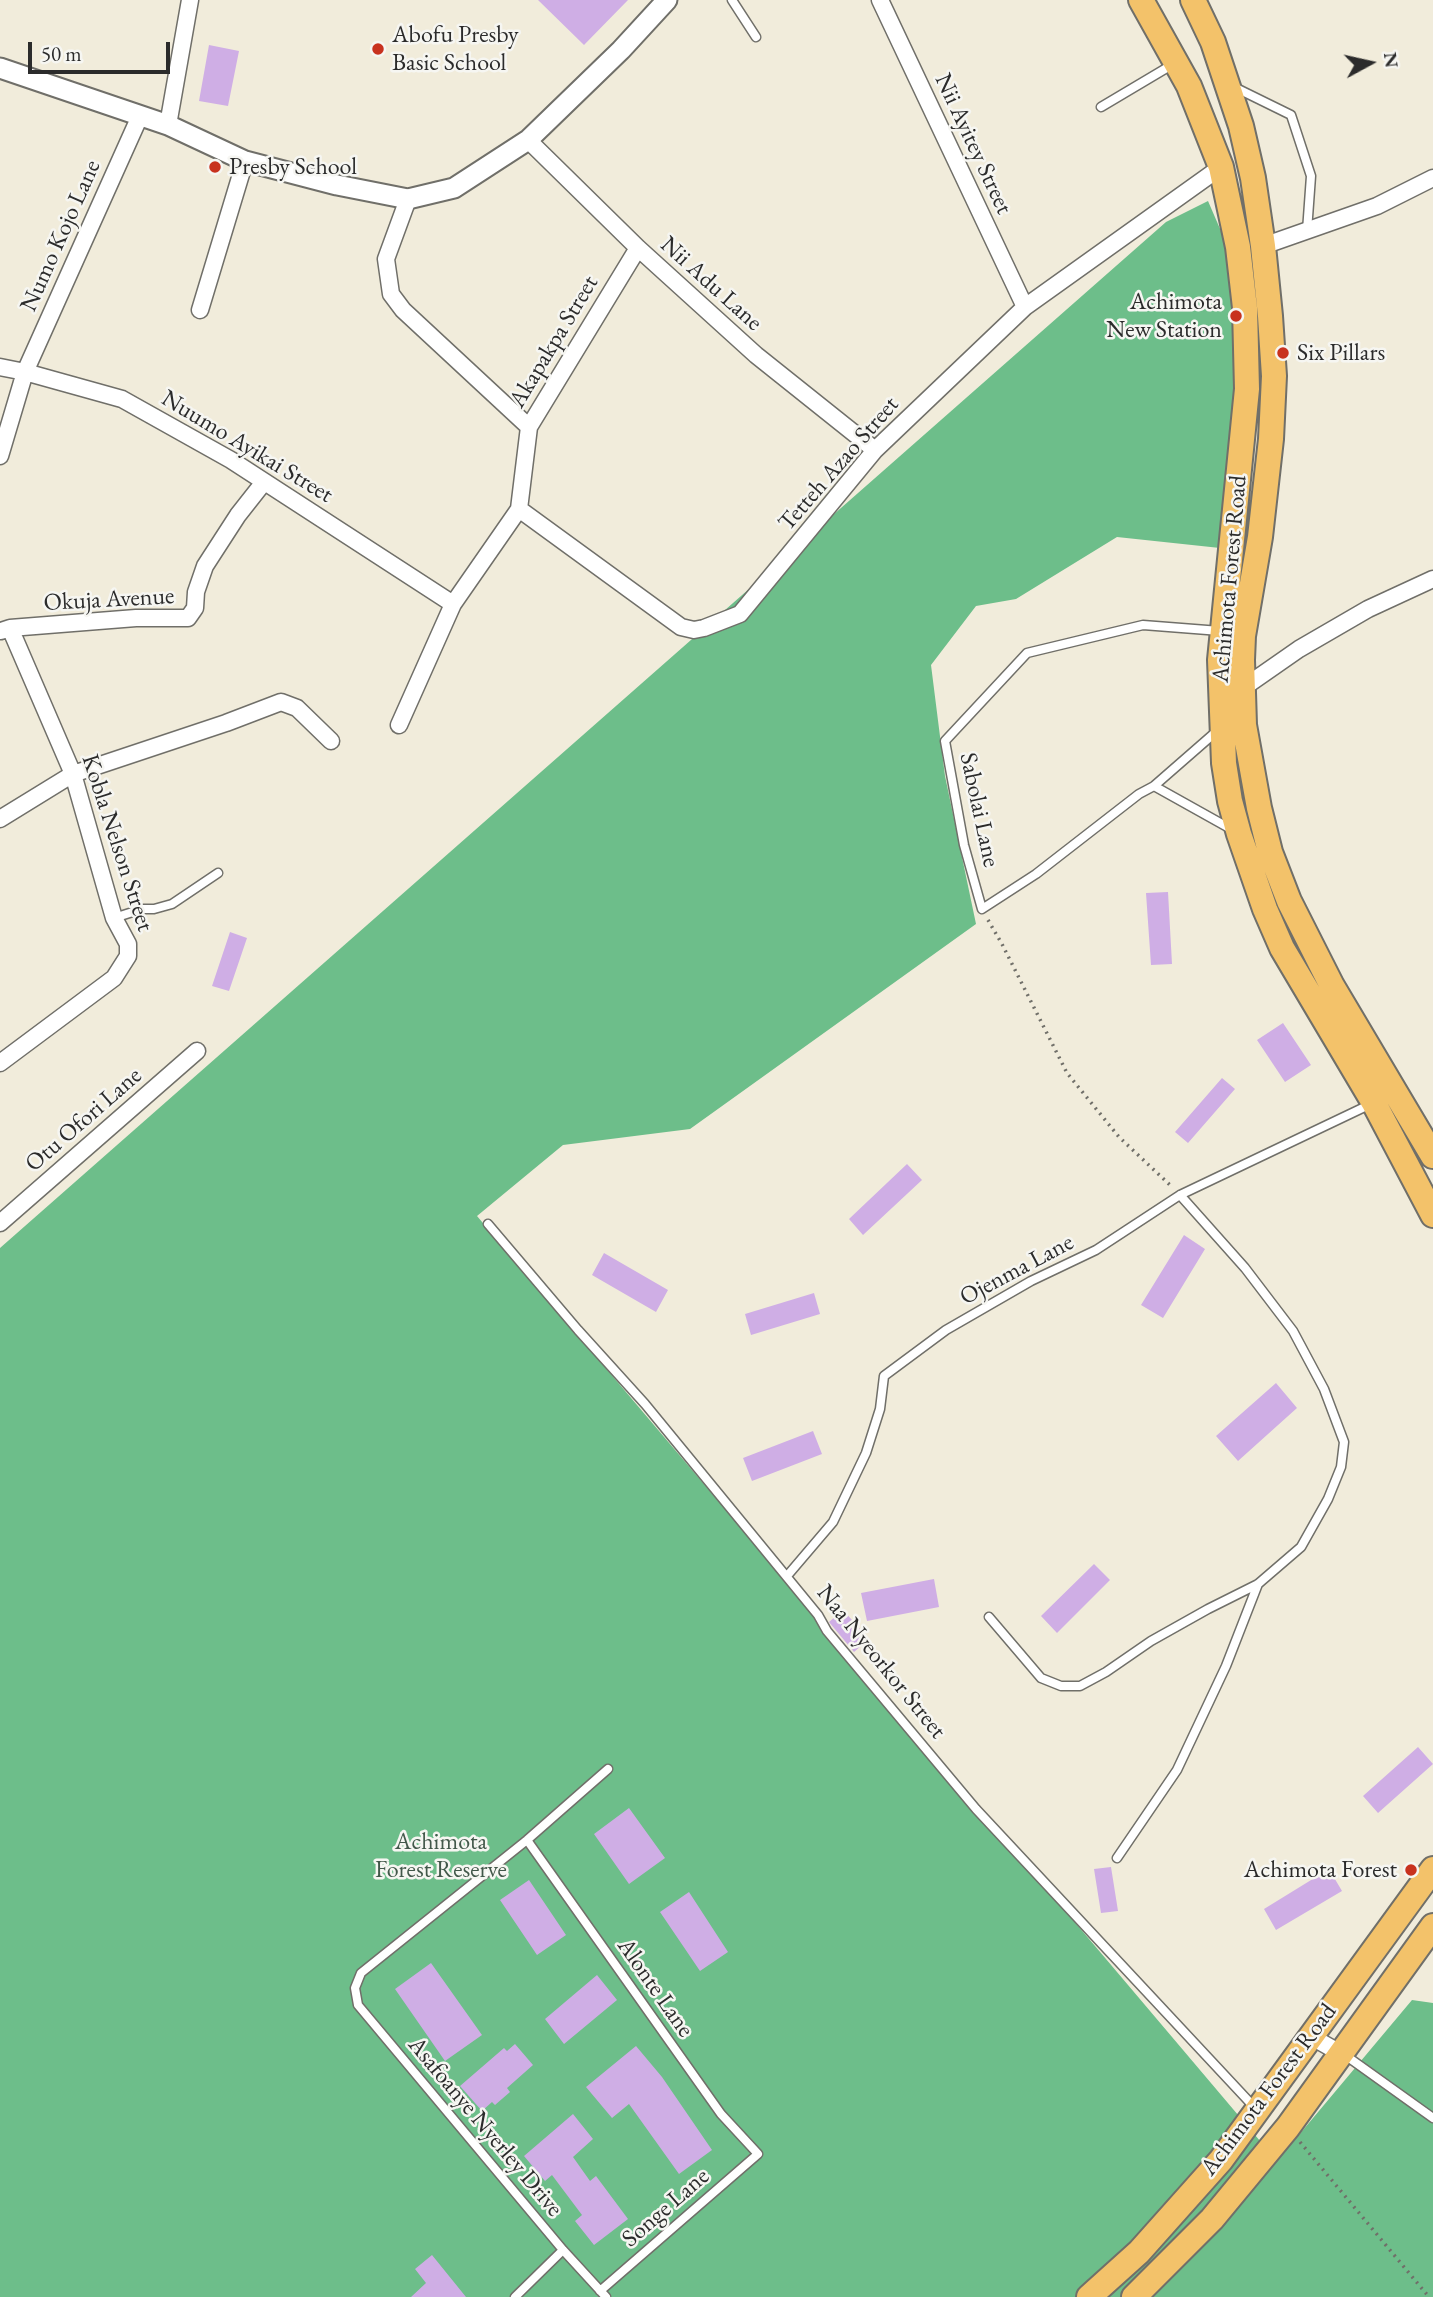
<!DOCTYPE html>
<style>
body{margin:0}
#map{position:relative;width:1433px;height:2297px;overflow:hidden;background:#f1ecdb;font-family:"EB Garamond",serif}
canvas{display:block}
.north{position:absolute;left:1335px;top:28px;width:70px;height:70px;-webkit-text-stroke:5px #f6f6f2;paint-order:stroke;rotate:82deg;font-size:19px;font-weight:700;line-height:28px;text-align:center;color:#2b2b2b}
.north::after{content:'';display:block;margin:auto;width:24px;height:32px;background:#2b2b2b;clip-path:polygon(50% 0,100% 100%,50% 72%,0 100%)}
.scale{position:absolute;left:28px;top:42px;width:142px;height:32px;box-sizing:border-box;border:4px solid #2b2b2b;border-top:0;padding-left:9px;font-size:21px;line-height:24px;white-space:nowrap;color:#2b2b2b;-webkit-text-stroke:5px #f6f6f2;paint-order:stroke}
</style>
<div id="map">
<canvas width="1433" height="2297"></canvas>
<div class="north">N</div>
<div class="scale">50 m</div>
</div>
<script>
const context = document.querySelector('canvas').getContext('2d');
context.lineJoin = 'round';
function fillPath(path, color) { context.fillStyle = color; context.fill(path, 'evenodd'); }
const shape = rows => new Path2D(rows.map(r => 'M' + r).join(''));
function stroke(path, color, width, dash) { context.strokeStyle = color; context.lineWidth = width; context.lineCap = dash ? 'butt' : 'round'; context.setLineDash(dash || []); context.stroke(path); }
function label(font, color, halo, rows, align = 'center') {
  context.font = font + ' "EB Garamond",serif'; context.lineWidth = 5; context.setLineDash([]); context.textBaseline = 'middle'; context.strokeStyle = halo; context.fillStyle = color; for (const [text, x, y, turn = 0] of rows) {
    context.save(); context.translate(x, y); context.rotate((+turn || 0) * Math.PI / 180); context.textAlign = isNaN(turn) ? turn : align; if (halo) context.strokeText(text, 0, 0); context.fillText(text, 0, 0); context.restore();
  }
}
const forest = shape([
 [1208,201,1230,252,1239,409,1220,548,1117,537,1016,599,976,606,931,665,945,776,976,924,690,1129,563,1145,477,1216,1277,2161,1412,2000,1433,2003,1433,2297,0,2297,0,1248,1166,222]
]);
const building = shape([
 [538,0,628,0,584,45],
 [209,45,239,51,228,106,199,101],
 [1168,892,1172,964,1151,965,1146,893],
 [230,932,247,938,229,991,212,986],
 [1283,1023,1311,1065,1285,1082,1257,1040],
 [1222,1078,1235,1089,1188,1143,1175,1132],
 [907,1164,922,1180,863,1235,849,1219],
 [1184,1235,1205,1249,1163,1318,1141,1305],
 [604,1253,668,1290,656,1312,592,1275],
 [814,1293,820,1314,751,1335,745,1314],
 [1276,1383,1297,1408,1238,1461,1216,1436],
 [813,1431,822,1454,752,1481,743,1458],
 [1094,1564,1110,1580,1057,1633,1041,1616],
 [934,1579,939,1607,867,1621,861,1593],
 [843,1610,869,1639,854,1652,829,1622],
 [1418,1747,1433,1764,1378,1813,1363,1796],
 [629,1808,665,1858,629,1884,594,1834],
 [1111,1867,1118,1911,1101,1913,1094,1869],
 [1329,1869,1342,1891,1276,1930,1264,1909],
 [529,1880,566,1935,537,1955,500,1900],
 [689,1892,728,1952,700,1971,660,1912],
 [431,1963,482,2035,445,2061,395,1989],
 [597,1975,617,2000,564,2044,545,2019],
 [515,2044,533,2065,507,2088,510,2092,495,2105,492,2102,482,2111,460,2086,504,2048,507,2051],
 [636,2046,662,2077,712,2150,679,2174,629,2104,612,2118,586,2087],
 [573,2114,593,2139,573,2157,590,2181,596,2176,628,2219,594,2245,575,2221,582,2215,552,2175,545,2181,524,2156],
 [432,2255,466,2297,411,2297,426,2283,415,2269]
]);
const path = shape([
 [988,920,1002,944,1067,1073,1119,1137,1170,1185],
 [1300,2142,1429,2297]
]);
const service = shape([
 [732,0,756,37],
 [1234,87,1291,115,1311,176,1307,231],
 [1101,107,1175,63],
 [1217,731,1154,786,1139,794,1036,874,982,909,964,845,945,741,1027,653,1143,625,1220,631],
 [1154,786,1231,829],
 [114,918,142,909,154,909,172,904,218,873],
 [488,1224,578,1330,645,1404,818,1615,827,1631,976,1809,1256,2109],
 [787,1576,833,1522,866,1453,880,1409,884,1376,946,1330,1031,1281,1096,1250,1180,1195,1371,1104],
 [989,1617,1041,1678,1061,1686,1080,1686,1106,1672,1151,1641,1208,1609,1258,1584,1301,1547,1328,1499,1341,1467,1344,1442,1324,1389,1293,1331,1245,1268,1180,1195],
 [527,1840,721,2114,758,2154,600,2291],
 [1117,1858,1177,1770,1226,1666,1258,1584],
 [1345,2055,1433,2118],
 [515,2297,563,2250],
 [606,2297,563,2250,358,2005,355,1988,361,1973,527,1840,608,1769]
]);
const minor = shape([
 [880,0,1025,307],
 [168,125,190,0],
 [528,140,638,248,756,355,875,450],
 [408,199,386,259,391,294,403,310,529,427],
 [1263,246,1377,206,1433,178],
 [200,310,245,161],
 [0,367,25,372,122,399,231,460,453,604],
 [0,456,25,372,140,116],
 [519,509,681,627,694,630,704,628,740,614,875,450,1025,307,1221,167],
 [1,631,10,628,136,618,188,618,195,608,196,592,205,566,238,515,264,482],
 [1243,688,1299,649,1368,609,1433,579],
 [399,725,453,604,519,509,529,427,638,248],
 [0,819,73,774,226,723,281,702,297,708,331,741],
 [0,1063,114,978,128,956,128,944,114,918,73,774,10,628],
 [0,1223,197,1051],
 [1310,2036,1342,2054]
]);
const tertiary = shape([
 [0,68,168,125,245,161,337,185,408,199,454,188,528,140,621,50,667,0]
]);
const primary = shape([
 [1141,0,1189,86,1221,167,1238,247,1245,308,1247,389,1220,660,1224,763,1230,801,1239,834,1265,909,1282,948,1374,1103,1433,1215],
 [1193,0,1213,42,1241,126,1253,178,1263,246,1270,316,1274,376,1271,439,1260,537,1243,636,1242,660,1244,725,1259,808,1270,852,1289,901,1332,986,1433,1156],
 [1089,2297,1139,2252,1221,2160,1433,1869],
 [1134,2297,1212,2219,1288,2127,1433,1926]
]);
const markers = [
 [378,49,7,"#c8321e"],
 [215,167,7,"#c8321e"],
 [1236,316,7,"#c8321e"],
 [1283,353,7,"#c8321e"],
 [1411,1870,7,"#c8321e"]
];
const poiNames = [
 ["Abofu Presby",392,35],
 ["Basic School",392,63],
 ["Presby School",229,167],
 ["Achimota",1222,302,"right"],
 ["New Station",1222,330,"right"],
 ["Six Pillars",1297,353],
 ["Achimota Forest",1397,1870,"right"]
];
const streetNames = [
 ["Nii Ayitey Street",973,144,65],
 ["Numo Kojo Lane",61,236,-66],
 ["Nii Adu Lane",711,284,42],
 ["Akapakpa Street",554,342,-59],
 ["Nuumo Ayikai Street",247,447,31],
 ["Tetteh Azao Street",839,464,-49],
 ["Achimota Forest Road",1230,579,-85],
 ["Okuja Avenue",109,600,-3],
 ["Sabolai Lane",979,810,78],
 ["Kobla Nelson Street",117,843,72],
 ["Otu Ofori Lane",84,1120,-41],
 ["Ojenma Lane",1017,1270,-28],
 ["Naa Nyeorkor Street",881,1662,51],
 ["Alonte Lane",655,1988,55],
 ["Achimota Forest Road",1269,2090,-53],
 ["Asafoanye Nyerley Drive",485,2127,50],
 ["Songe Lane",666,2208,-41]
];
const parkNames = [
 ["Achimota",441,1842],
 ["Forest Reserve",441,1870]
];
fillPath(forest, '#6dbe8a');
fillPath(building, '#cfaee5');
stroke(service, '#706f69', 11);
stroke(minor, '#706f69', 19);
stroke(tertiary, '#706f69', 23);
stroke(primary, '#706f69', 28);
stroke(path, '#706f69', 3.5, [2, 5]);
stroke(service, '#fff', 8);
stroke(minor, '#fff', 16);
stroke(tertiary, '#fff', 19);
stroke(primary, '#f3c26a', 24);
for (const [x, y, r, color] of markers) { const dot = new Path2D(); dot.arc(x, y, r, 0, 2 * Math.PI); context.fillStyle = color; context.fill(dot); stroke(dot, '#f6f6f2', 2.5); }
label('24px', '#2b2b2b', '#f6f6f2', poiNames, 'left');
label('24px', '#2b2b2b', '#f6f6f2', streetNames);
label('24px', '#42584a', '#f6f6f2', parkNames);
</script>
